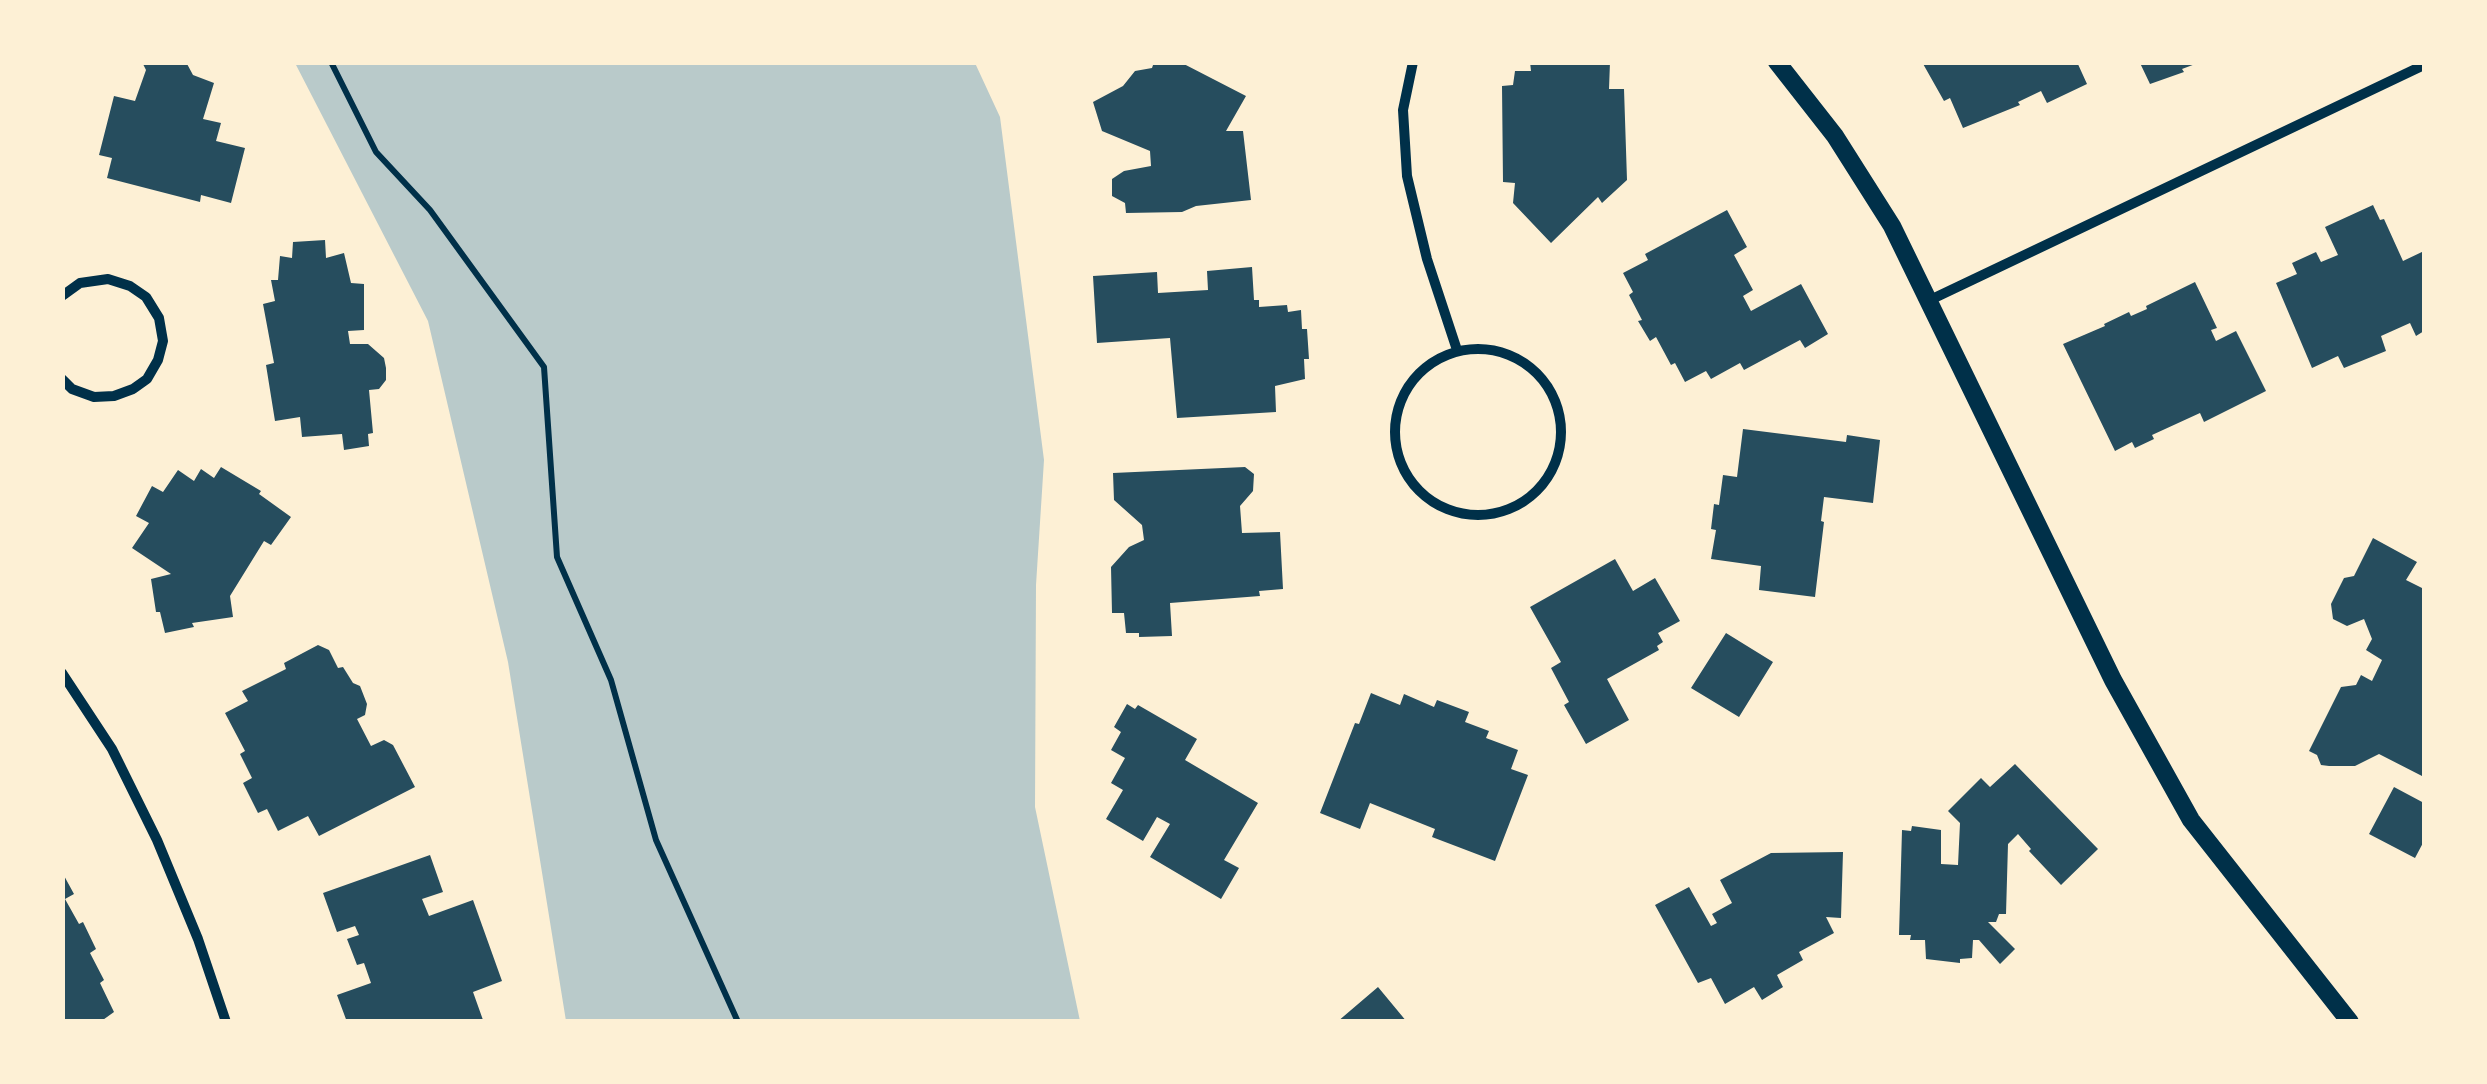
<!DOCTYPE html>
<style>
body{margin:0}
#map{position:relative;width:2487px;height:1084px;overflow:hidden;background:#fdf0d5;font-family:"DM Sans",sans-serif}
canvas{display:block}
.frame{position:absolute;inset:0;border:65px solid #fdf0d5;pointer-events:none}
</style>
<div id="map">
<canvas width="2487" height="1084"></canvas>
<div class="frame"></div>
</div>
<script>
const context = document.querySelector('canvas').getContext('2d');
context.lineJoin = 'round';
function fillPath(path, color) { context.fillStyle = color; context.fill(path, 'evenodd'); }
const shape = rows => new Path2D(rows.map(r => 'M' + r).join(''));
function stroke(path, color, width, dash) { context.strokeStyle = color; context.lineWidth = width; context.lineCap = dash ? 'butt' : 'round'; context.setLineDash(dash || []); context.stroke(path); }
const green = shape([
 [295,63,975,63,1000,117,1044,460,1036,585,1035,807,1080,1021,566,1021,508,662,428,321]
]);
const building = shape([
 [142,62,186,62,193,75,214,83,203,119,221,123,216,141,245,148,231,203,201,195,200,202,107,178,112,158,99,155,114,96,135,101,146,70],
 [1154,62,1180,62,1246,96,1226,131,1243,131,1251,200,1196,206,1182,212,1126,213,1125,203,1112,196,1112,179,1124,171,1151,166,1150,151,1102,131,1093,102,1123,86,1135,71,1152,68],
 [1530,62,1610,62,1609,89,1624,89,1627,180,1602,203,1598,197,1551,243,1513,203,1515,183,1503,182,1502,86,1513,85,1515,71,1531,71],
 [1922,62,2077,62,2087,84,2047,103,2041,91,2018,102,2020,105,1963,128,1950,98,1944,101],
 [2140,63,2198,63,2182,69,2184,72,2150,84],
 [2373,205,2380,220,2384,219,2403,261,2424,251,2424,331,2416,336,2410,323,2381,336,2386,351,2344,368,2338,356,2312,368,2276,283,2297,274,2292,263,2316,252,2321,262,2338,255,2325,227],
 [1727,210,1747,247,1734,255,1753,290,1743,296,1751,311,1801,284,1828,334,1805,348,1800,340,1744,370,1740,363,1711,379,1706,371,1685,382,1675,363,1671,365,1656,337,1650,341,1638,321,1642,320,1629,295,1633,292,1623,273,1648,260,1645,254],
 [325,240,326,258,344,253,351,283,364,284,364,330,348,331,350,344,368,344,384,358,386,368,386,380,379,389,369,390,373,433,368,434,369,446,344,450,342,434,302,437,300,417,275,421,266,365,274,363,263,304,275,301,271,280,278,280,280,256,292,258,293,242],
 [1252,267,1254,300,1259,300,1259,307,1287,305,1288,312,1301,310,1302,329,1307,329,1309,359,1304,359,1305,379,1275,386,1276,412,1177,418,1170,338,1097,343,1093,276,1157,272,1158,293,1208,290,1207,271],
 [2195,282,2217,328,2211,330,2216,341,2236,331,2266,391,2204,422,2200,413,2152,435,2154,439,2135,448,2132,442,2115,451,2063,344,2105,326,2104,324,2129,312,2131,316,2147,309,2146,306],
 [1743,429,1846,442,1847,435,1880,440,1873,503,1824,497,1821,521,1824,522,1815,597,1759,590,1761,566,1711,559,1716,530,1711,529,1714,504,1719,505,1723,475,1737,477],
 [221,467,261,491,259,494,291,517,271,545,264,541,230,596,233,617,192,623,194,627,165,633,160,612,156,612,151,579,171,574,132,548,149,523,136,516,152,486,163,492,178,470,194,481,201,469,214,478],
 [1245,467,1254,474,1253,491,1240,506,1242,533,1280,532,1283,589,1259,591,1260,596,1170,603,1172,636,1139,637,1139,633,1126,633,1124,613,1112,613,1111,567,1129,547,1144,540,1142,525,1114,500,1113,473],
 [2373,538,2417,562,2406,580,2424,589,2424,770,2422,776,2379,754,2355,766,2329,766,2321,765,2317,755,2309,751,2341,687,2356,685,2361,675,2372,681,2382,660,2366,650,2372,639,2364,619,2347,626,2333,619,2331,604,2344,578,2354,576],
 [1615,559,1633,591,1655,578,1680,621,1658,633,1663,642,1657,646,1659,650,1607,679,1629,720,1586,744,1564,705,1569,702,1551,668,1561,662,1530,607],
 [1726,633,1773,662,1739,717,1691,688],
 [318,645,329,650,338,668,343,667,353,683,360,686,367,704,365,715,357,719,371,746,384,740,393,745,415,787,319,836,308,816,278,831,267,809,258,813,243,783,252,778,240,754,245,751,225,713,248,701,242,691,286,669,284,663],
 [1371,693,1400,705,1404,694,1434,707,1437,700,1469,712,1465,722,1489,731,1486,738,1518,750,1511,769,1528,775,1495,861,1432,837,1435,829,1370,803,1360,829,1320,813,1355,723,1359,724],
 [1127,704,1135,709,1138,705,1197,739,1185,760,1258,803,1224,860,1239,868,1221,899,1150,857,1170,824,1157,817,1143,841,1106,819,1123,790,1111,783,1125,758,1111,750,1121,732,1114,727],
 [2015,764,2098,849,2061,885,2029,851,2031,849,2018,834,2008,844,2006,914,1999,914,1996,922,1988,922,2015,949,2000,964,1979,940,1973,940,1972,958,1960,959,1960,963,1926,959,1925,940,1910,940,1911,935,1899,935,1902,830,1911,831,1912,826,1941,830,1941,864,1958,865,1960,823,1948,811,1981,778,1990,787],
 [2394,787,2424,803,2424,841,2415,858,2369,834],
 [1843,852,1841,918,1826,917,1834,933,1799,952,1803,960,1777,975,1783,987,1762,1000,1754,987,1725,1004,1711,978,1698,983,1655,905,1689,887,1711,926,1717,923,1712,914,1732,903,1720,880,1771,853],
 [430,855,443,892,422,899,429,916,473,900,502,981,473,992,483,1020,347,1022,337,995,371,983,364,963,357,965,347,939,359,935,355,926,337,932,323,893],
 [62,872,74,894,65,899,79,924,83,922,96,949,90,953,104,980,100,983,114,1012,100,1022,62,1022],
 [1378,987,1407,1022,1337,1022]
]);
const path = shape([
 [331,62,376,152,430,210,544,367,557,557,611,680,656,840,738,1022]
]);
const minor = shape([
 [1413,62,1403,110,1407,176,1427,259,1457,350],
 [62,296,80,283,108,279,130,286,146,297,159,318,163,341,158,360,147,379,133,389,114,396,94,397,72,389,62,379],
 [1930,300,2424,65],
 '1395 432a83 83 0 1 1 166 0a83 83 0 1 1-166 0Z',
 [62,673,112,749,157,840,198,939,226,1022]
]);
const tertiary = shape([
 [1777,62,1835,136,1892,226,2113,680,2191,820,2350,1022]
]);
fillPath(green, '#b9caca');
fillPath(building, '#264d5e');
stroke(path, '#003049', 6);
stroke(minor, '#003049', 10);
stroke(tertiary, '#003049', 18);
</script>
